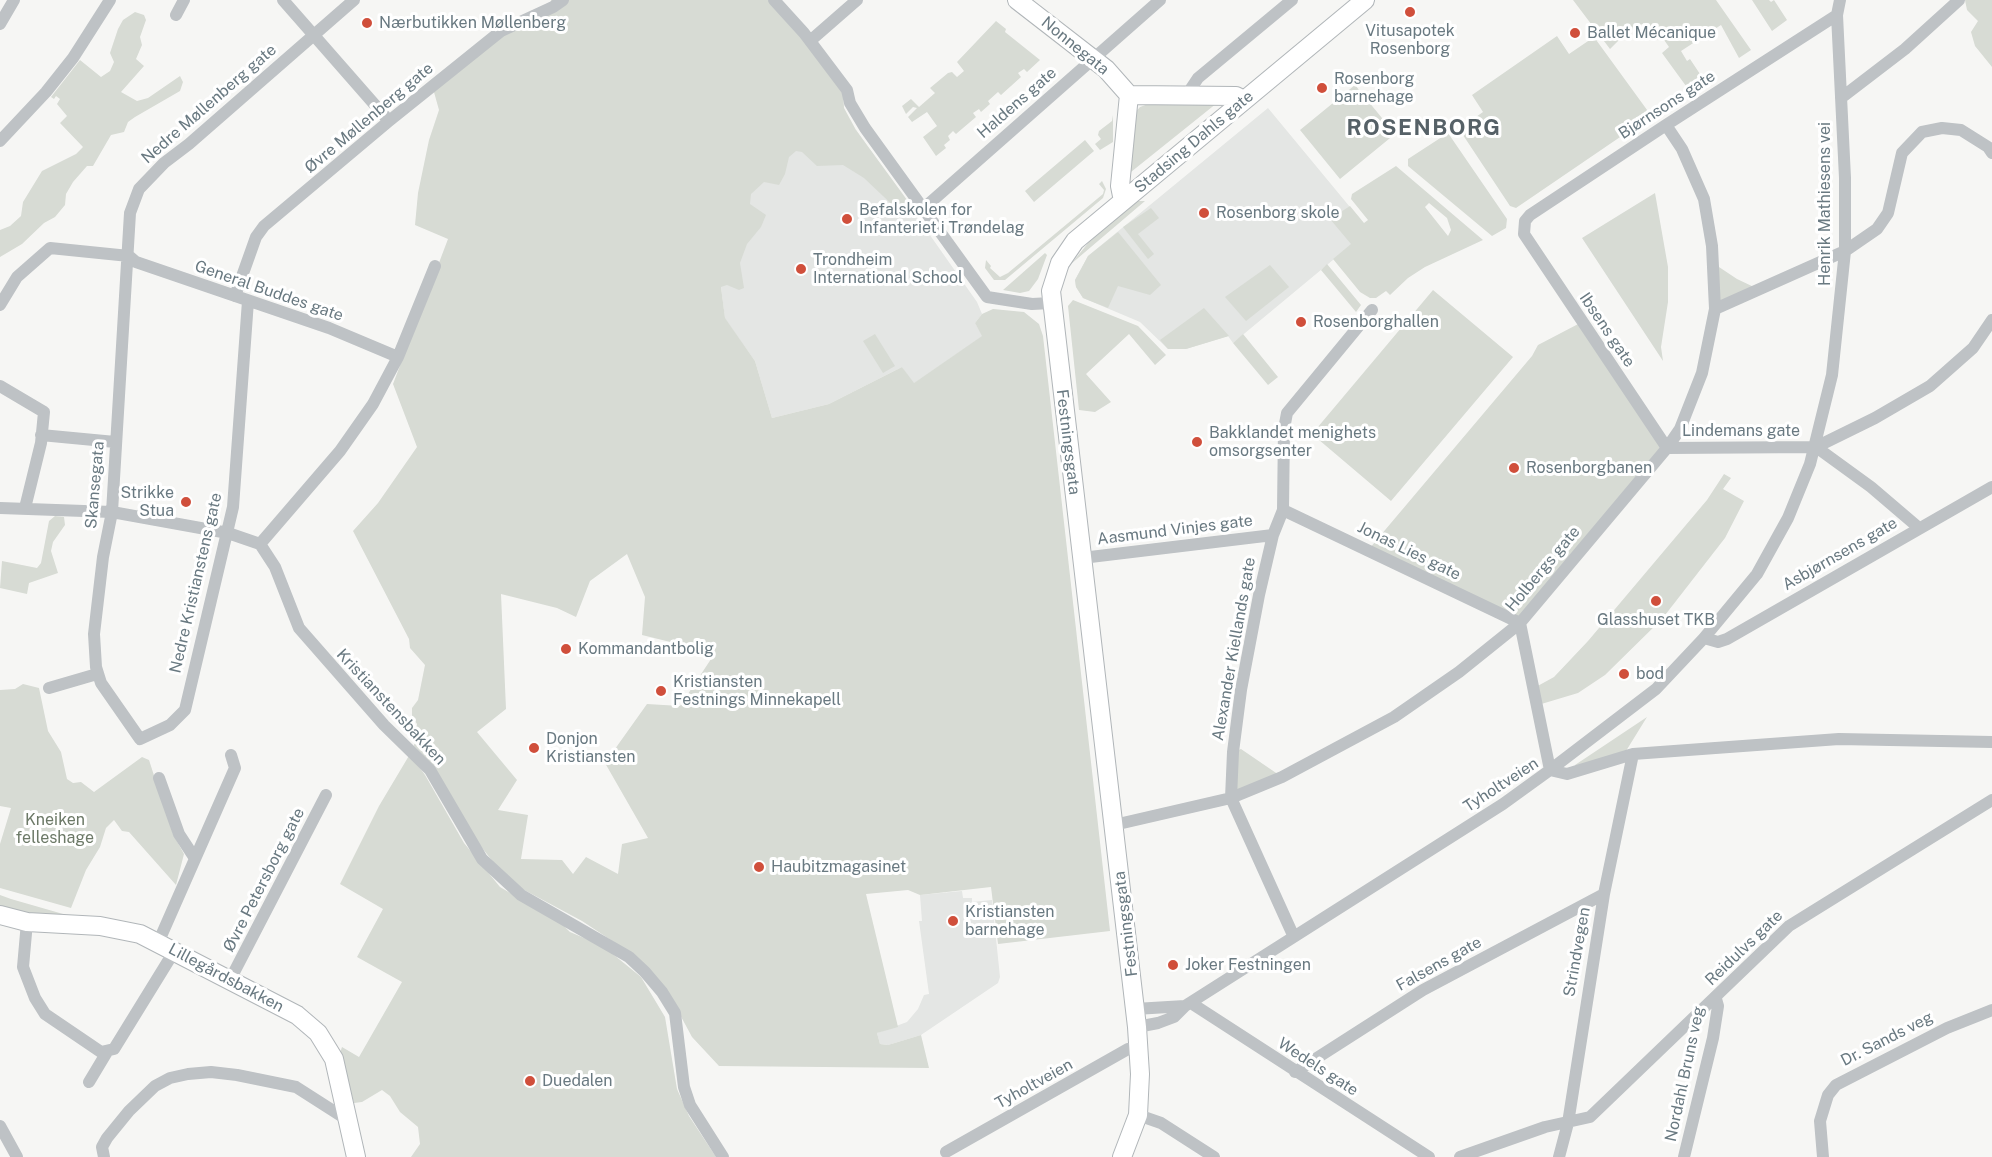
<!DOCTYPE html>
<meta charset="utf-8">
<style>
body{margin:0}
canvas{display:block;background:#f6f6f4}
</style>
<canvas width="1992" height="1157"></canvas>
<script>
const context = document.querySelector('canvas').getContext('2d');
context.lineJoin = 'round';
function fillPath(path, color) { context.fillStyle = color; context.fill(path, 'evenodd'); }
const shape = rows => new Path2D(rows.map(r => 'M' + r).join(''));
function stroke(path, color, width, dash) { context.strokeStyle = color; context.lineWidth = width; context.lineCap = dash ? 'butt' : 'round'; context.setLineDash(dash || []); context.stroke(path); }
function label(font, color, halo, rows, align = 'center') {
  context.font = font + ' "Public Sans",sans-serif'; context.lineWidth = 6; context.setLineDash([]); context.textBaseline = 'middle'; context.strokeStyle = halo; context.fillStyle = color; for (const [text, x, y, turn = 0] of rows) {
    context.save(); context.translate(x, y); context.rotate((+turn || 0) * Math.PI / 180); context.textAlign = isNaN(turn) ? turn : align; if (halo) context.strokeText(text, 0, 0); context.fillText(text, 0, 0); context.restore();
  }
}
const built = shape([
 [1268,108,1364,224,1351,245,1233,343,1228,336,1186,349,1168,349,1140,322,1083,298,1076,287,1075,280,1088,256],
 [856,130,977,302,982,314,975,323,983,336,913,384,902,367,829,404,772,418,755,361,725,319,717,254,766,161],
 [962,891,963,898,972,898,972,902,992,900,1000,977,998,983,921,1035,888,1045,880,1044,877,1033,907,1022,918,1009,924,995,929,994,919,921,922,921,920,895]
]);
const green = shape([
 [551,0,773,0,843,91,844,108,856,130,910,204,913,212,907,216,902,214,864,178,843,165,817,166,802,152,796,151,789,157,785,174,779,185,764,182,751,194,750,204,766,215,761,227,747,244,740,263,744,288,739,290,727,285,721,287,725,318,755,361,772,418,829,404,902,367,914,383,982,336,975,323,982,314,993,309,1024,312,1039,324,1043,336,1110,931,998,944,991,887,920,895,908,890,866,894,898,1027,877,1033,880,1044,888,1045,921,1035,929,1068,719,1066,692,1037,678,1011,626,950,582,921,515,885,497,867,476,840,434,767,414,746,417,724,412,716,412,708,418,700,425,665,410,648,409,639,353,531,378,503,417,447,393,384,448,239,415,225,418,193,429,140,439,110,432,85,501,31,551,5],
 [627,554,645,597,642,635,715,653,680,706,647,704,605,763,648,838,622,844,618,874,586,857,573,874,562,860,521,859,528,815,498,810,517,780,477,732,506,709,501,594,557,608,576,617,590,581],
 [1573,0,1716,0,1751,50,1739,58,1721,25,1681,51,1687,61,1690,59,1702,77,1686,86,1662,53,1669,47,1662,37,1657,40,1644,23,1624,35,1610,49],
 [1752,0,1769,0,1771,2,1774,0,1787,20,1772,31],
 [1965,0,1992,0,1992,67,1975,46,1971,32,1978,21,1967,10],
 [135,12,144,15,146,20,140,37,142,45,136,59,144,66,121,92,137,101,148,98,180,76,183,82,180,91,135,117,128,122,124,132,111,135,93,166,87,166,73,182,66,194,65,205,55,217,44,223,22,244,0,257,0,230,10,226,21,216,23,202,42,171,76,154,83,147,60,123,67,116,57,104,60,99,56,96,54,99,51,97,80,60,101,77,110,71,114,62,110,53,118,29,123,20],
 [996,21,1006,29,1005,32,1040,60,1027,72,1024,69,1018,73,1021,77,1001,95,998,92,988,101,990,104,981,112,979,109,973,113,976,117,956,134,953,131,948,136,950,140,944,145,946,148,936,156,923,137,937,126,927,112,912,122,908,117,917,108,913,107,906,114,902,106,911,99,919,107,935,93,930,88,948,73,952,72,957,77,964,71,957,62],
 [1557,36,1569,54,1594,37,1650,114,1648,118,1516,208,1510,206,1459,129,1483,112,1472,95],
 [1355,85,1395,134,1340,179,1300,130],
 [1154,102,1217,103,1126,176,1131,117,1140,107],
 [1113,115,1113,142,1100,150,1095,144,1101,139,1098,135,1099,131,1112,121],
 [1448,133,1507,219,1506,228,1492,236,1408,166,1408,159],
 [1085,140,1094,151,1034,202,1025,191],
 [1396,166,1483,240,1425,267,1408,278,1390,295,1386,291,1376,298,1370,298,1360,292,1333,259,1351,244,1330,219,1350,206,1364,223,1368,220,1351,199,1352,194],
 [1429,203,1447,218,1451,230,1448,236,1425,207],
 [1102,181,1106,189,1103,198,1005,280,994,280,985,268,986,260,991,266,990,268,1000,277,1008,273,1103,194,1104,190,1099,184],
 [1655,193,1668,267,1668,302,1661,347,1663,361,1582,238],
 [1136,201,1145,201,1071,264,1089,242],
 [1151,208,1159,218,1138,234,1154,254,1148,259,1123,227],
 [1118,232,1161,285,1150,295,1118,286,1108,308,1083,298,1076,287,1075,280,1088,256],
 [1045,253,1047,255,1038,279,1029,291,1020,293,1003,290],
 [1713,263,1737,279,1756,288,1715,309],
 [1327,264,1361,305,1356,312,1321,270],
 [1270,265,1289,287,1246,321,1225,297],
 [1433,290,1513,357,1391,501,1312,434],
 [1073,300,1138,326,1166,355,1155,365,1129,334,1086,374,1111,402,1095,412,1079,410,1068,306],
 [1204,308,1229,336,1186,349,1168,349,1160,340],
 [1582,322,1667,448,1520,623,1369,549,1532,356,1538,345],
 [875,334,895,366,883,373,863,341],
 [1243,334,1278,377,1268,385,1233,343],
 [1724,474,1731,478,1723,489,1744,501,1725,538,1662,619,1605,675,1578,693,1538,705,1534,688,1554,677,1588,641,1707,500],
 [55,516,64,517,65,525,53,542,51,551,58,573,29,583,27,594,0,588,2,561,37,568,41,563,49,521],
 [23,684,39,688,48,731,61,752,67,779,73,783,81,782,94,792,142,757,149,760,173,834,184,854,176,885,129,832,122,831,114,820,106,828,100,847,86,870,71,908,0,888,0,844,11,808,0,806,0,690,15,689],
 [1647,717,1626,751,1575,766,1575,765],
 [1241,749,1282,777,1231,798,1233,752],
 [410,754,425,775,464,843,500,887,561,923,570,932,603,946,641,977,665,1017,677,1089,689,1116,716,1157,411,1157,420,1144,418,1127,400,1112,390,1096,382,1090,362,1102,354,1103,340,1053,342,1047,359,1057,402,982,357,957,383,909,340,884,379,806],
 [0,895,11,899,77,918,24,914,0,908]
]);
const street = shape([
 [283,0,389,121],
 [774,0,804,33,847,90,850,103,865,128,987,297,1032,304,1051,303],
 [176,15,184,0],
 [0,24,14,0],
 [810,41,857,0],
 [1186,96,1198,78,1292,0],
 [1841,98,1905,49,1959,0],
 [0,141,46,92,73,58,110,0],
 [924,208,1160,0],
 [129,256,136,262,329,328,398,357],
 [235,296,256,237,264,226,389,121,501,31,553,7,563,0],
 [248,301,233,507,185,710,170,725,140,739,101,683,96,667,94,634,103,557,112,512,130,213,139,189,164,163,189,144,354,0],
 [0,305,17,277,50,248,129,256],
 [1715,309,1845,251,1877,229,1888,213,1902,153,1922,132,1942,128,1961,130,1988,147,1992,153],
 [0,386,44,412,41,443,25,508],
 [41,435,115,442],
 [1816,447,1871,487,1919,528],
 [1667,448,1524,234,1525,221,1530,215,1666,125,1837,15],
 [1667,448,1816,447,1875,418,1930,386,1973,348,1992,320],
 [0,508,112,512,228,533,260,544,275,567,299,628,384,725,430,770,482,859,521,895,629,957,645,972,662,992,675,1013,684,1087,690,1105,723,1157],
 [1283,510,1520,623,1550,770],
 [260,544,340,451,373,404,398,357,435,266],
 [1082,558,1273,535],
 [1704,638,1718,642,1727,639,1992,487],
 [49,688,97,674],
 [1550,770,1567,774,1633,754,1839,739,1992,742],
 [159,778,179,834,194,857],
 [1114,825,1231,798,1282,777,1394,717,1459,672,1520,623,1667,448,1680,429,1702,373,1715,309,1712,246,1704,199,1682,149,1666,125],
 [27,922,23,967,35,998,45,1014,101,1052,114,1049,175,950],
 [1293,935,1231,798,1233,752,1241,690,1259,595,1273,535,1283,510,1284,429,1287,413,1372,310],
 [158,943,235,768,231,755],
 [230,980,326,795],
 [1191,1003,1429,1157],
 [1135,1009,1185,1006],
 [1137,1027,1158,1023,1174,1017,1185,1006,1503,804,1550,770,1656,689,1704,638,1757,574,1788,518,1810,464,1832,375,1845,251,1845,178,1837,15,1840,0],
 [1295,1072,1423,990,1604,894],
 [89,1082,107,1052],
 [1138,1115,1161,1123,1214,1157],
 [0,1126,17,1157],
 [946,1152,1128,1049,1138,1048],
 [104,1157,102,1147,107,1138,129,1111,155,1086,170,1078,188,1074,211,1072,237,1075,296,1087,346,1119],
 [1460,1157,1545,1127,1590,1117,1789,926,1992,800],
 [1559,1157,1568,1123,1604,894,1633,754],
 [1684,1157,1713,1038,1718,1006,1716,999],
 [1823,1157,1820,1121,1828,1095,1836,1085,1947,1028,1992,1010]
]);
const secondary = shape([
 [1017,0,1106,69,1129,95,1236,96,1244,100],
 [1123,201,1120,186,1129,95],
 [0,915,27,922,100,926,140,934,297,1015,318,1033,334,1059,356,1157],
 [1122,1157,1138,1115,1140,1074,1137,1027,1051,291,1060,263,1075,241,1365,0]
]);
const markers = [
 [1410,12,6,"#d04f3b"],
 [367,23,6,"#d04f3b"],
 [1575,33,6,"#d04f3b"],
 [1322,88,6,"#d04f3b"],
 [1204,213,6,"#d04f3b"],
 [847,219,6,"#d04f3b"],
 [801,269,6,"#d04f3b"],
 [1301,322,6,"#d04f3b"],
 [1197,442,6,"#d04f3b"],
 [1514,468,6,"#d04f3b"],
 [186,502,6,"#d04f3b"],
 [1656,601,6,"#d04f3b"],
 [566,649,6,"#d04f3b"],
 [1624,674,6,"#d04f3b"],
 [661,691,6,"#d04f3b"],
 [534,748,6,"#d04f3b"],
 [759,867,6,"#d04f3b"],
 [953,921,6,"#d04f3b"],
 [1173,965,6,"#d04f3b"],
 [530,1081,6,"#d04f3b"]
];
const poiNames = [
 ["Nærbutikken Møllenberg",379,23],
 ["Vitusapotek",1410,31,"center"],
 ["Rosenborg",1410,49,"center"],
 ["Ballet Mécanique",1587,33],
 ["Rosenborg",1334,79],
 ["barnehage",1334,97],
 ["Befalskolen for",859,210],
 ["Infanteriet i Trøndelag",859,228],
 ["Rosenborg skole",1216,213],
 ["Trondheim",813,260],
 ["International School",813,278],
 ["Rosenborghallen",1313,322],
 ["Bakklandet menighets",1209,433],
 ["omsorgsenter",1209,451],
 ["Rosenborgbanen",1526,468],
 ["Strikke",174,493,"right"],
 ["Stua",174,511,"right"],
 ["Glasshuset TKB",1656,620,"center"],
 ["Kommandantbolig",578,649],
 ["bod",1636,674],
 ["Kristiansten",673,682],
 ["Festnings Minnekapell",673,700],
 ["Donjon",546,739],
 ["Kristiansten",546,757],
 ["Haubitzmagasinet",771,867],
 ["Kristiansten",965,912],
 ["barnehage",965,930],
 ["Joker Festningen",1185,965],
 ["Duedalen",542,1081]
];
const streetNames = [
 ["Nonnegata",1075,46,39],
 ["Haldens gate",1017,103,-41],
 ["Nedre Møllenberg gate",209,104,-41],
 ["Bjørnsons gate",1667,105,-33],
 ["Øvre Møllenberg gate",369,118,-40],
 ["Stadsing Dahls gate",1194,142,-40],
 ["Henrik Mathiesens vei",1825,204,-90],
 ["General Buddes gate",269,291,19],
 ["Ibsens gate",1607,330,56],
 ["Lindemans gate",1741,431],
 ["Festningsgata",1068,442,83],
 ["Skansegata",95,485,-85],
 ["Aasmund Vinjes gate",1175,530,-7],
 ["Jonas Lies gate",1409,551,26],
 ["Asbjørnsens gate",1840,554,-30],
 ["Holbergs gate",1543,569,-50],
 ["Nedre Kristianstens gate",196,583,-77],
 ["Alexander Kiellands gate",1234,649,-80],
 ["Kristianstensbakken",391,707,47],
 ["Tyholtveien",1501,785,-33],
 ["Øvre Petersborg gate",264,880,-63],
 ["Festningsgata",1126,924,-97],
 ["Reidulvs gate",1744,948,-44],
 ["Strindvegen",1577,952,-80],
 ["Falsens gate",1439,964,-29],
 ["Lillegårdsbakken",226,978,28],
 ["Dr. Sands veg",1887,1039,-27],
 ["Wedels gate",1318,1067,33],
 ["Nordahl Bruns veg",1685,1074,-78],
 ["Tyholtveien",1034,1084,-29]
];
const parkNames = [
 ["Kneiken",55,820],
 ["felleshage",55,838]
];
const districtNames = [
 ["ROSENBORG",1424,128]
];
fillPath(built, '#e4e6e4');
fillPath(green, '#d7dbd4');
stroke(secondary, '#b1b6b9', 20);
stroke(street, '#bec2c5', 12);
stroke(secondary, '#fff', 18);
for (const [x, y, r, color] of markers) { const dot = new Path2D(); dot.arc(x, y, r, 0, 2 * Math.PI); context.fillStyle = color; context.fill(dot); stroke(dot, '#fff', 2); }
label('16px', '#697981', '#fff', poiNames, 'left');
label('16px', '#697981', '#fff', streetNames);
label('16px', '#6c7967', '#fff', parkNames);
context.letterSpacing = '1.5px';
label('bold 22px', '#566167', '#fff', districtNames);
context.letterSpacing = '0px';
</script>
